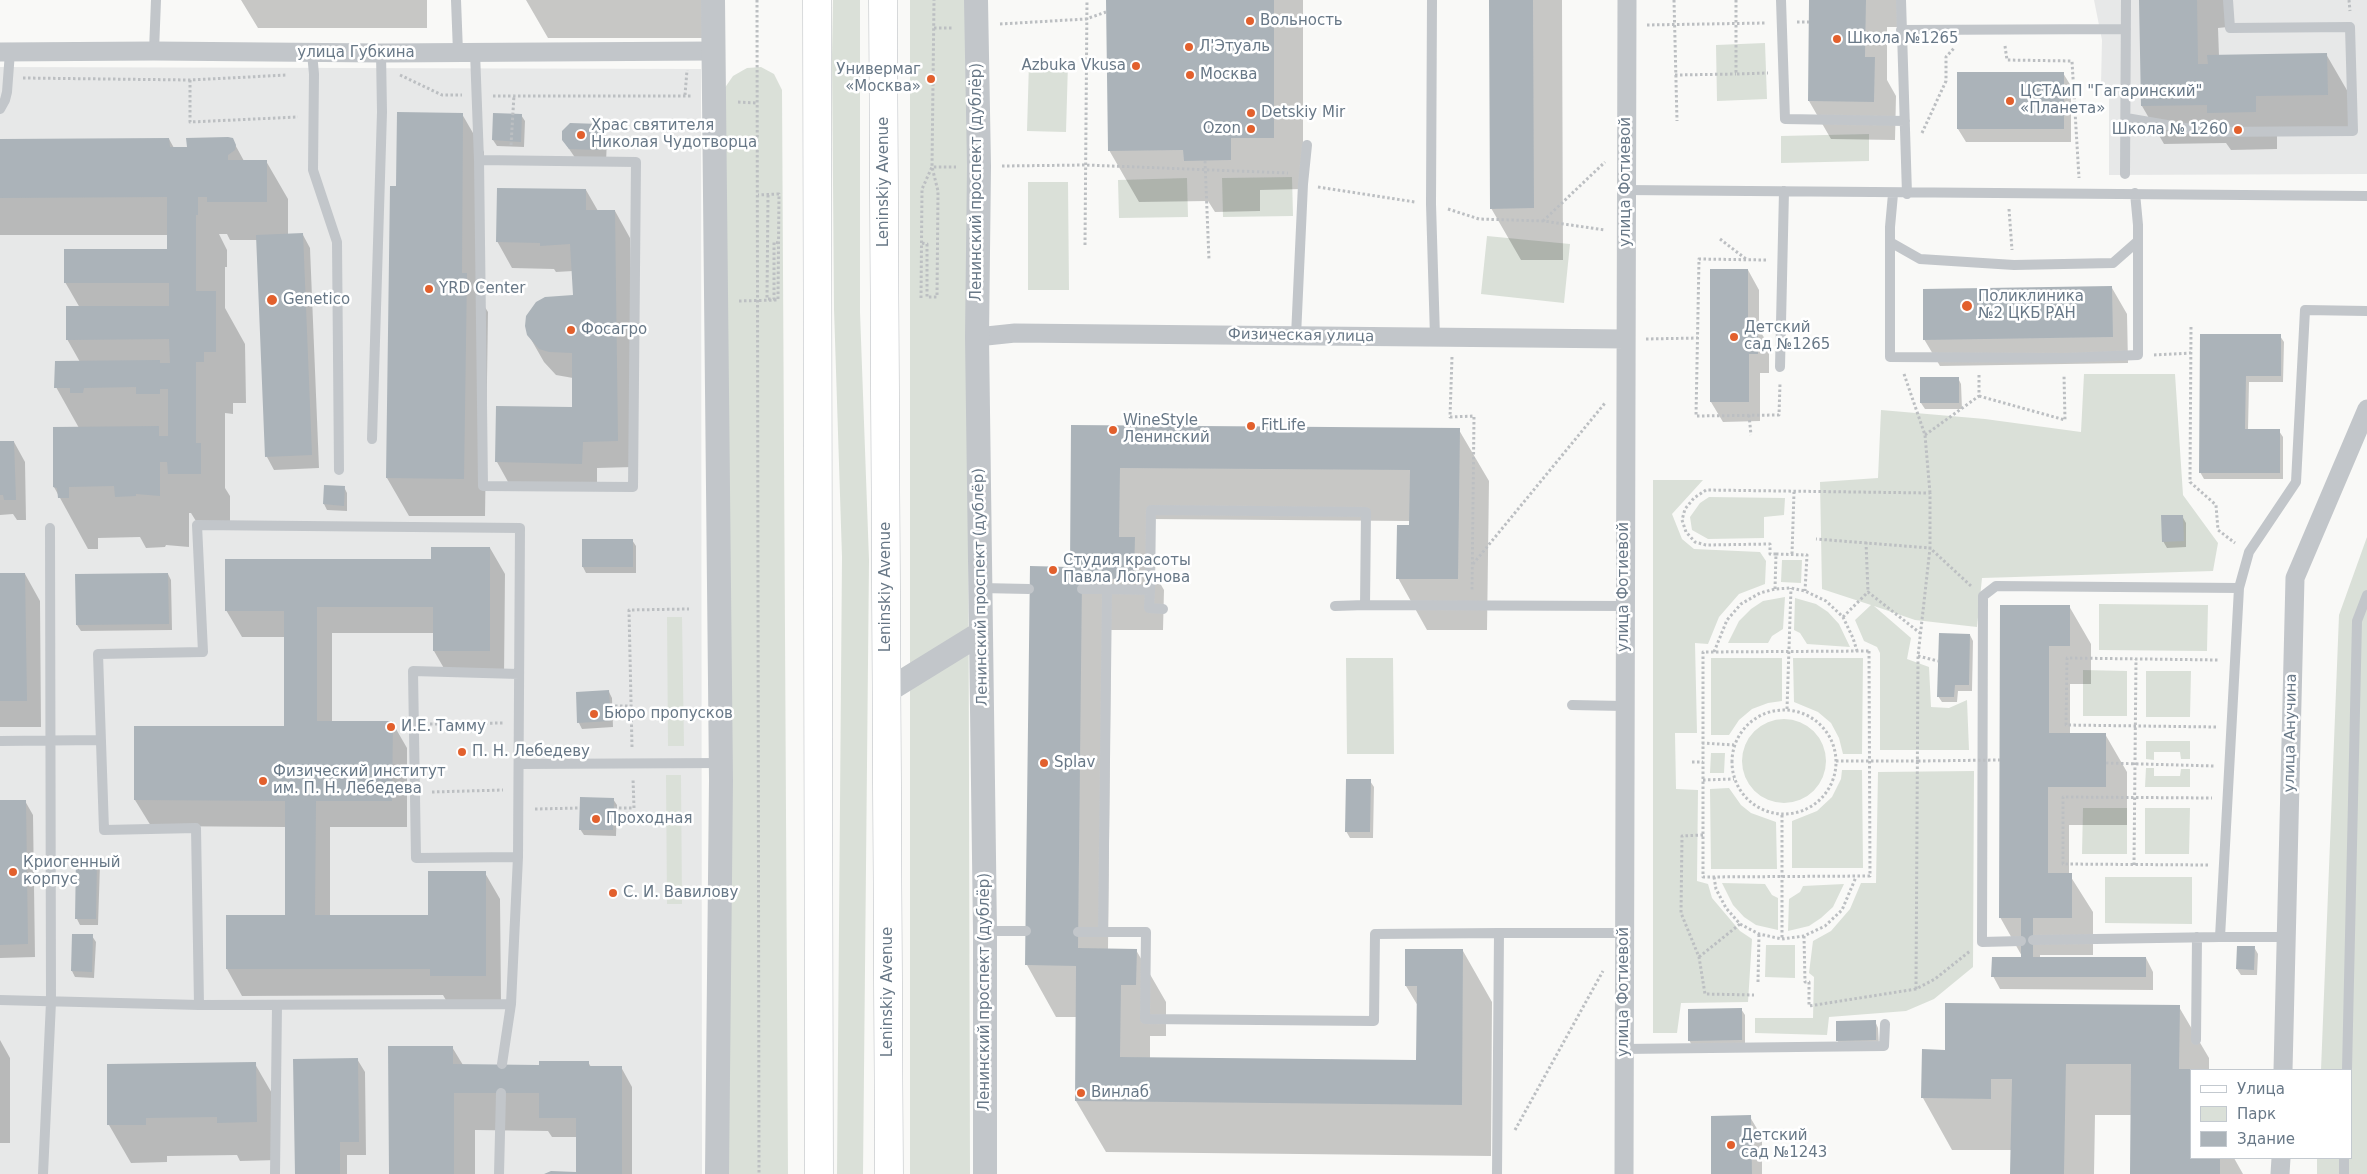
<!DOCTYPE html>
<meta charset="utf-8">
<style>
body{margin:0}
#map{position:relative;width:2367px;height:1174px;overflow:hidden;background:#f9f9f7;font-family:"DejaVu Sans",sans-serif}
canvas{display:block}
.legend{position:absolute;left:2190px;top:1069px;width:162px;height:90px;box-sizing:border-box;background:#fff;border:1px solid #c3c9cf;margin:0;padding:6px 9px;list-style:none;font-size:15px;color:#687887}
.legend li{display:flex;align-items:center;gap:10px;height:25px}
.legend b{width:25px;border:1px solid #c3c9cf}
</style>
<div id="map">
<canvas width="2367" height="1174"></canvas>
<ul class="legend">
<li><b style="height:6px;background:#fff"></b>Улица</li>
<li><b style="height:14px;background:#dae0d8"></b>Парк</li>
<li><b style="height:14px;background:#abb3b9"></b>Здание</li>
</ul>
</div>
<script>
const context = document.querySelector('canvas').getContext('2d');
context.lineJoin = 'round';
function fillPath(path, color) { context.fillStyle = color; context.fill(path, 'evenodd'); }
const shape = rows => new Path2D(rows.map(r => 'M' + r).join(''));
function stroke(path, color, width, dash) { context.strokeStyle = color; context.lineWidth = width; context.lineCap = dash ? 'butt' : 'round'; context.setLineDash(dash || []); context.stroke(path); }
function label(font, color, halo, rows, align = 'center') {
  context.font = font + ' "DejaVu Sans",sans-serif'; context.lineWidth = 5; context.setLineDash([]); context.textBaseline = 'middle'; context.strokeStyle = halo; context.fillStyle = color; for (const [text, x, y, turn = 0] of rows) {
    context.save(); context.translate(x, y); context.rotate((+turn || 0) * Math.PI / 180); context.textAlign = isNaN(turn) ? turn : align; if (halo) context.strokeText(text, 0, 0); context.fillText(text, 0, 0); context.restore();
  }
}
const built = shape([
 [2094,0,2367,0,2367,174,2109,175,2109,87,2101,85,2102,40],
 [0,67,701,69,702,1174,0,1174]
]);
const green = shape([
 [833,0,860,0,860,312,869,560,863,1174,837,1174,842,557,834,309,832,56],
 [910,0,967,0,970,1174,910,1174],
 [1765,43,1767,99,1717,101,1716,45],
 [1029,62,1068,63,1066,132,1027,131],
 [761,67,774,74,782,90,788,1174,724,1174,724,89,733,76,747,68],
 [1869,134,1869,161,1781,163,1781,136],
 [1292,177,1293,216,1223,217,1222,178],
 [1187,178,1188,217,1119,218,1118,180],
 [1028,182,1068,182,1069,290,1028,290],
 [1487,236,1570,244,1564,303,1481,294],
 [2084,374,2175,374,2183,495,2218,543,2213,571,1982,578,1977,627,1915,620,1874,606,1911,638,1907,659,1929,667,1931,707,1949,708,1967,700,1969,750,1880,750,1880,653,1877,647,1864,641,1855,620,1871,605,1822,589,1820,482,1878,478,1881,410,1985,419,2081,432],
 [1653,480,1703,480,1672,514,1682,539,1694,549,1760,552,1766,561,1765,584,1739,594,1719,617,1708,644,1695,643,1697,733,1675,733,1676,789,1698,790,1697,881,1708,884,1712,898,1740,931,1752,939,1748,1002,1681,1003,1677,1033,1653,1033],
 [1709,497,1785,498,1784,515,1764,517,1764,538,1708,539,1692,530,1690,517,1700,503],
 [2367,537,2367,1174,2317,1174,2317,1158,2351,1158,2351,1070,2321,1070,2339,615],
 [1782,560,1802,560,1801,583,1781,582],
 [1785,597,1783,629,1772,636,1768,643,1728,643,1739,621,1751,609,1763,601],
 [1795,598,1816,604,1828,612,1839,624,1850,647,1807,644,1800,633,1794,630],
 [2099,604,2208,605,2207,651,2099,650],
 [667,617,682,617,684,746,668,746],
 [1346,658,1393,658,1394,754,1347,754],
 [1711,658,1782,658,1782,701,1768,703,1752,709,1739,720,1729,735,1711,735],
 [1793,658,1863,658,1862,754,1843,754,1839,738,1831,723,1818,712,1794,702],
 [2083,670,2127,671,2127,716,2083,716],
 [2146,671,2191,671,2190,717,2146,717],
 '1742 761a42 42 0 1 1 84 0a42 42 0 1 1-84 0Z',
 [2146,741,2190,741,2190,759,2181,759,2180,752,2154,752,2154,760,2146,759],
 [1711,753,1725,753,1724,773,1710,773],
 [2146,768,2154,768,2154,776,2180,776,2181,769,2190,769,2190,787,2145,787],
 [1842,770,1862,770,1863,868,1792,868,1792,821,1817,811,1832,797,1841,779],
 [1974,771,1973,967,1934,999,1906,1011,1829,1017,1827,1035,1755,1033,1755,1018,1813,1018,1814,977,1809,973,1813,941,1831,931,1850,909,1861,883,1876,883,1878,772],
 [666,775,681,775,682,904,667,904],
 [1729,788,1741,805,1751,813,1776,822,1777,869,1711,869,1710,789],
 [2083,808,2127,808,2127,854,2082,854],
 [2145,808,2190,808,2189,854,2145,854],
 [2105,877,2192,877,2192,924,2105,923],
 [1722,883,1765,884,1772,895,1778,898,1778,930,1756,925,1744,917,1733,905],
 [1844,884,1833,907,1821,918,1809,926,1788,931,1789,899,1800,892,1803,886],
 [1766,945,1795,945,1795,978,1765,977]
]);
const shadow = shape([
 [241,0,427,0,427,28,258,28],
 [526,0,704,0,704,38,548,38],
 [1107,0,1303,0,1303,189,1260,190,1260,211,1215,212,1208,201,1139,202,1109,150],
 [1490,0,1562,0,1563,260,1521,260,1491,208],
 [1811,0,1897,0,1897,27,1887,27,1887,80,1896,96,1895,140,1831,139,1809,101],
 [2141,0,2228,0,2228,27,2218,28,2219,56,2326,54,2348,92,2349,132,2277,134,2277,149,2231,150,2226,143,2164,144,2142,106],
 [1958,73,2063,73,2071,86,2071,142,1966,142,1958,129],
 [462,114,484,152,483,304,488,312,485,516,409,516,387,478],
 [521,115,525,121,524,147,497,146,493,140],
 [599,125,607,138,606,163,578,162,563,140],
 [169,139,174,148,188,148,232,139,244,161,266,161,288,199,288,235,303,235,310,248,319,468,274,470,267,457,257,240,230,240,227,234,219,234,227,250,227,267,225,267,225,308,245,344,246,403,233,403,233,414,225,413,225,488,230,496,230,525,199,526,191,513,189,513,189,547,166,545,165,547,146,548,140,537,98,538,98,549,88,549,54,487,79,428,56,387,80,362,67,339,80,308,65,282,168,251,168,235,0,235,0,140],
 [586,190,598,211,615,211,630,238,633,467,597,468,597,490,512,489,497,462,497,407,573,408,573,378,556,375,544,362,528,334,574,297,573,271,556,272,554,269,512,268,497,241],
 [1748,270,1759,290,1759,329,1769,346,1769,373,1760,373,1760,421,1723,422,1711,402],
 [2112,288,2127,314,2128,363,1940,366,1924,339],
 [2201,335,2280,336,2284,342,2283,382,2249,382,2248,430,2279,431,2283,437,2283,479,2204,479,2200,472],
 [1958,378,1961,384,1962,409,1925,409,1921,403],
 [1072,426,1459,430,1489,481,1487,630,1427,630,1398,578,1410,521,1149,519,1148,563,1164,590,1163,630,1111,630,1108,950,1136,950,1166,1002,1166,1036,1150,1036,1150,1059,1417,1061,1418,1006,1406,986,1406,950,1463,951,1492,1002,1491,1156,1106,1152,1076,1101,1077,1017,1056,1017,1027,965,1031,568,1071,568],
 [14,442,25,462,26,520,17,520,13,514,0,515,0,443],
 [325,486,344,487,347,493,347,511,327,510,324,504],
 [2182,516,2186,523,2186,547,2167,548,2163,541],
 [632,540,636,546,636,573,586,573,583,567],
 [490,548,505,574,504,677,449,677,434,651,434,633,332,633,332,722,392,722,407,748,407,827,330,827,330,916,429,916,485,873,500,899,501,1002,447,1002,443,995,242,996,227,969,227,916,286,916,286,827,151,826,135,800,135,727,286,727,286,637,242,637,226,610],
 [25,574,40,601,41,727,0,727,0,575],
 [168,574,171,580,172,630,81,631,77,625,76,575],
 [2001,606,2069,606,2091,644,2091,684,2070,684,2070,734,2105,734,2127,772,2127,825,2069,825,2069,874,2093,912,2093,955,2040,955,2040,958,2146,958,2153,972,2153,990,2000,989,1993,976,2023,958,2000,917],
 [1970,635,1973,641,1972,691,1958,691,1957,702,1942,702,1938,696],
 [609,692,612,698,613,727,582,729,579,723,577,693],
 [1370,781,1374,787,1373,838,1350,838,1346,831],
 [613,799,617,805,616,836,584,835,580,829],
 [25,801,33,815,35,957,0,958,0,802],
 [96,858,100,865,98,925,80,925,77,919],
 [92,936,96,942,94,978,75,977,72,971],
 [2254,947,2258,954,2257,975,2241,975,2237,969],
 [2179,1007,2209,1058,2209,1070,2191,1070,2191,1158,2234,1158,2243,1174,2131,1174,2132,1115,2095,1115,2094,1174,2012,1174,2012,1150,1952,1150,1923,1098,1923,1051,1946,1051],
 [1741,1009,1745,1015,1745,1046,1693,1047,1689,1040],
 [1875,1021,1878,1028,1879,1046,1841,1046,1837,1040],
 [0,1040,10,1058,10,1143,0,1143],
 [452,1047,463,1065,538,1066,588,1062,591,1067,621,1067,632,1087,632,1174,554,1174,577,1173,577,1137,552,1137,548,1131,475,1130,475,1174,391,1174],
 [357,1059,365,1072,366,1155,347,1155,347,1174,296,1174],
 [255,1064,277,1102,278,1160,240,1161,237,1155,167,1156,167,1162,131,1163,109,1125,108,1066],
 [1750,1117,1762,1137,1762,1174,1712,1174]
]);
const building = shape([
 [1106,0,1274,0,1274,138,1231,138,1231,160,1184,161,1183,150,1108,151],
 [1489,0,1533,0,1534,208,1490,209],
 [1809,0,1866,0,1865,57,1875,57,1874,102,1808,101],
 [2139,0,2197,0,2198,64,2208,64,2207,55,2327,53,2328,95,2256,96,2256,112,2207,113,2207,105,2141,106],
 [1957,72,2064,72,2064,129,1957,129],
 [397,112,463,113,462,273,467,273,464,479,386,478,390,186,396,186],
 [493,113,522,114,521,142,492,140],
 [570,123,600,124,599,150,569,149,562,140,562,131],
 [228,137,233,138,236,145,235,150,228,155,228,160,267,160,267,202,207,202,207,197,198,197,198,215,196,215,196,291,216,291,216,352,204,352,204,362,196,362,196,443,201,443,201,474,168,474,167,462,160,462,160,496,136,494,136,496,115,497,114,486,69,487,69,498,58,498,57,488,53,487,53,427,159,426,159,436,168,436,168,389,160,389,160,394,136,394,136,387,84,388,83,393,70,393,70,388,54,388,55,361,160,360,160,363,170,363,169,339,66,340,66,306,169,306,169,283,64,283,64,249,167,249,167,197,0,198,0,139,169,138,170,147,187,147,186,138],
 [497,188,586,189,586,210,615,210,618,441,583,442,582,464,495,462,496,406,572,407,572,353,549,352,539,349,527,335,525,326,526,316,536,302,545,297,573,295,570,244,540,246,540,243,496,242],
 [303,233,312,455,265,457,256,235],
 [1710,269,1748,269,1748,325,1758,325,1758,354,1749,354,1749,402,1710,402],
 [2112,286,2113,337,1923,340,1923,289],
 [2200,334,2281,334,2281,376,2246,376,2245,429,2280,429,2280,473,2199,473],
 [1920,377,1959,377,1959,403,1920,403],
 [1071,425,1460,428,1458,579,1396,579,1397,525,1409,525,1410,470,1120,468,1119,537,1135,537,1134,579,1082,579,1078,948,1137,949,1136,985,1121,985,1120,1057,1416,1060,1417,986,1405,986,1405,949,1463,949,1462,1105,1075,1101,1076,966,1025,965,1030,566,1070,567],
 [0,441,14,441,16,500,4,500,3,495,0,495],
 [324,485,345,486,344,506,323,504],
 [2161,515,2183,515,2184,541,2162,542],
 [582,539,633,539,633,567,582,567],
 [431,547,490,547,490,651,433,651,433,607,317,607,317,721,393,721,392,801,316,801,315,915,428,915,428,871,486,871,486,976,430,976,430,969,226,969,226,915,285,915,285,801,134,800,134,726,284,726,284,611,225,611,225,559,431,559],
 [0,573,25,573,27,701,0,701],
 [168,573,169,624,76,625,75,574],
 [2000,605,2070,605,2070,646,2049,646,2049,733,2106,733,2106,787,2048,787,2048,873,2072,873,2072,918,2033,918,2033,957,2146,957,2146,977,1991,977,1992,957,2021,957,2021,918,1999,918],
 [1939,633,1970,634,1969,685,1955,685,1954,697,1937,697],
 [609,690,611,721,577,723,576,692],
 [1346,779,1371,779,1370,832,1345,832],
 [580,797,614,798,613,830,579,830],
 [0,800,26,800,28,944,0,945],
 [76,857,97,857,96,919,75,919],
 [72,934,93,934,92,972,71,971],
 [2237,946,2255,946,2254,970,2236,969],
 [1945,1003,2180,1005,2179,1069,2191,1069,2191,1158,2220,1158,2220,1174,2130,1174,2131,1064,2066,1064,2064,1174,2010,1174,2012,1079,1991,1079,1991,1099,1921,1098,1922,1049,1945,1050],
 [1742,1008,1742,1040,1688,1041,1688,1009],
 [1876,1020,1876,1040,1836,1041,1836,1021],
 [388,1046,453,1046,453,1064,539,1065,539,1061,589,1061,589,1066,622,1066,622,1174,544,1174,551,1171,576,1172,576,1118,539,1118,539,1093,454,1093,454,1174,389,1174],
 [358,1058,359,1142,340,1142,340,1174,295,1174,293,1059],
 [256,1062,257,1122,217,1123,217,1117,146,1118,146,1125,107,1125,107,1064],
 [1751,1115,1752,1174,1711,1174,1711,1116]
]);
const path = shape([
 [757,0,759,1174],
 [1674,0,1677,121],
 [1736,0,1736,74,1768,73],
 [2349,0,2350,11],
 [1797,22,1809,22],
 [1000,24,1086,19,1106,12],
 [1647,25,1766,23],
 [934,28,954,28],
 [2005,46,2007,60,2072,61,2079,178],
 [400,75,442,95,462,95],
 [1675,75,1736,74],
 [23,78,190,80,287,75],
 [190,80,190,122,298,117],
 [685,95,687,70],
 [493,96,692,96],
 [738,102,757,103],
 [1922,133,1946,81,1946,57,1955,47],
 [511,145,514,95],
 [1205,161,1209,260],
 [1002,166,1086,165,1288,173],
 [1318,187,1415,202],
 [768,195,767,299,774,299,774,242,779,243],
 [1448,209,1479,219,1543,221,1605,230],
 [2009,209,2012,250],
 [1543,221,1605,162],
 [1720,239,1746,259],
 [922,243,927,244,927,297,937,297,938,191,932,167,934,0],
 [1085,245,1087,0],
 [1766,260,1699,259,1696,416,1779,415,1780,383],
 [921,298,922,189,932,167,956,167],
 [739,301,778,300,779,194,758,195],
 [2191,327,2190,482,2216,505,2218,530,2235,543],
 [1646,339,1698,338],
 [2154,355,2191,353],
 [1452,357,1450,417,1474,416,1472,591],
 [1904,374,1925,435,1930,493],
 [1979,396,2065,420,2064,375],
 [1749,415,1751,435],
 [1925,435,1979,396,1979,373],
 [1866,542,1868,592],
 [1776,554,1770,554,1770,544,1706,545,1695,542,1686,532,1682,520,1685,509,1694,498,1706,490,1930,493,1930,548,1816,539],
 [1792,554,1794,492],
 [1473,564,1605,403],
 [1775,589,1776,554,1807,555,1805,591],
 [1843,617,1868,592,1920,633],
 [1869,651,1870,876,1703,877,1703,652,1869,651],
 [1714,652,1727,620,1741,604,1760,593,1775,589,1791,588,1805,591,1826,601,1843,617,1853,638,1857,651],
 [1918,656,1938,661],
 [610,706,631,706],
 [1787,709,1791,588],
 '1732 762a52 52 0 1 1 104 0a52 52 0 1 1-104 0Z',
 [430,724,503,723],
 [2216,727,2066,725,2067,658,2219,660],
 [1702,743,1734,745],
 [632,747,629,610,689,609],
 [1836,761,1918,761],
 [1692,762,1703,762],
 [2106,763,2214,766],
 [1703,780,1734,779],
 [432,792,503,790],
 [614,808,634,808,633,778],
 [535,809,580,808],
 [1782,815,1782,939],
 [1703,835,1682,836,1681,913,1699,957,1705,994,1754,995],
 [2134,865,2136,659],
 [2208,865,2063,864,2063,797,2212,798],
 [1714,877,1716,889,1726,908,1740,924,1759,934,1782,939,1804,936,1825,926,1842,910,1856,877],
 [1804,936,1805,982,1809,982,1809,1006,1916,989,1935,979,1970,951],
 [1699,957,1740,924],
 [1758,982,1759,934],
 [1916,989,1918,656,1930,548,1971,586],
 [1515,1130,1603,971]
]);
const service = shape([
 [456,0,458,52],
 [1432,0,1431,204,1435,337],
 [1781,0,1785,119,1905,121],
 [1901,0,1907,194],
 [1901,30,2126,29],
 [154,51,156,0],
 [475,52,479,160,483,486,633,487,636,162,479,160],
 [312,53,314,74,313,170,337,242,339,470],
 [0,109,5,100,7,92,10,52],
 [2126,118,2208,132,2353,131,2350,27,2230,28,2228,0],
 [2125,174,2126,0],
 [1625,190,2367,196],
 [1893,194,1890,227,1890,357,2064,358,2138,355,2138,225,2135,193],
 [1890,242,1920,259,2014,265,2113,263,2138,241],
 [1296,336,1303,184,1307,145],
 [1780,367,1784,191],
 [372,439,382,112,381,53],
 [197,525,520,528,518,857,511,1004,199,1005,196,828,104,830,98,654,203,652,197,525],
 [981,588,1029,589],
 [2239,588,2249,552,2296,482,2305,310,2367,311],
 [1082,589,1107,589],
 [1150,590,1149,608,1163,609],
 [1335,606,1365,605],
 [1572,705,1624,706],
 [0,741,101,740],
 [519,764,721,763],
 [518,857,416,858,413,671,519,674],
 [985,931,1026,931],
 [1078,932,1146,932,1145,1019,1374,1021,1375,934,1499,933,1497,1174],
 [1103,932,1107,589,1150,590,1151,510,1366,512,1365,605,1624,606],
 [1499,933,1624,933],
 [2033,940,2220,937],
 [2021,941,1982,942,1983,596,1996,586,2239,588,2220,937,2286,937],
 [0,1000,199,1005],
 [2196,1040,2197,937],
 [1624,1049,1884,1046,1885,1024],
 [502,1064,511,1004],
 [2347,1070,2357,621,2367,595],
 [43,1174,51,1002,50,528],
 [275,1174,277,1005],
 [499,1174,501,1093],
 [2344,1174,2344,1158]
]);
const minor = shape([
 [0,52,154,51,381,53,712,51],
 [977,337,1015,333,1625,339],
 [2283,1070,2295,578,2367,409],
 [1624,1174,1627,0],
 [2280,1174,2281,1158]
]);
const tertiary = shape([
 [713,0,721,780,717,1174],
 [976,0,979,166,977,337,985,931,985,1174],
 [887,691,981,633]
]);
const primary = shape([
 [817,0,819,1174],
 [883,0,889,1174]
]);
const pathBridge = shape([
 [1918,761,2000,760]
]);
const markers = [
 [1250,21,5,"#e2602d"],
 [1837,39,5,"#e2602d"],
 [1189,47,5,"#e2602d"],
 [1136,66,5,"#e2602d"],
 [1190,75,5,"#e2602d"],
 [931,79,5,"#e2602d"],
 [2010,101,5,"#e2602d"],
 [1251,113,5,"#e2602d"],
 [1251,129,5,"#e2602d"],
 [2238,130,5,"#e2602d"],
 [581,135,5,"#e2602d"],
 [429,289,5,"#e2602d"],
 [272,300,6,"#e2602d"],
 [1967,306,6,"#e2602d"],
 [571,330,5,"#e2602d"],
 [1734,337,5,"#e2602d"],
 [1251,426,5,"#e2602d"],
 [1113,430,5,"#e2602d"],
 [1053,570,5,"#e2602d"],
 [594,714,5,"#e2602d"],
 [391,727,5,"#e2602d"],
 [462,752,5,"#e2602d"],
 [1044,763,5,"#e2602d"],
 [263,781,5,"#e2602d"],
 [596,819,5,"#e2602d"],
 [13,872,5,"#e2602d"],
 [613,893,5,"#e2602d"],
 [1081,1093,5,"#e2602d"],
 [1731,1145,5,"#e2602d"]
];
const poiNames = [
 ["Вольность",1260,21],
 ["Школа №1265",1847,39],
 ["Л'Этуаль",1199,47],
 ["Azbuka Vkusa",1126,66,"right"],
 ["Универмаг",921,70,"right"],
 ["«Москва»",921,87,"right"],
 ["Москва",1200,75],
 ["ЦСТАиП \"Гагаринский\"",2020,92],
 ["«Планета»",2020,109],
 ["Detskiy Mir",1261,113],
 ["Храс святителя",591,126],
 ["Николая Чудотворца",591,143],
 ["Ozon",1241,129,"right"],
 ["Школа № 1260",2228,130,"right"],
 ["YRD Center",439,289],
 ["Поликлиника",1978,297],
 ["№2 ЦКБ РАН",1978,314],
 ["Genetico",283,300],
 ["Детский",1744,328],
 ["сад №1265",1744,345],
 ["Фосагро",581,330],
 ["WineStyle",1123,421],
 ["Ленинский",1123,438],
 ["FitLife",1261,426],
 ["Студия красоты",1063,561],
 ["Павла Логунова",1063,578],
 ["Бюро пропусков",604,714],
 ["И.Е. Тамму",401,727],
 ["П. Н. Лебедеву",472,752],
 ["Splav",1054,763],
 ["Физический институт",273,772],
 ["им. П. Н. Лебедева",273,789],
 ["Проходная",606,819],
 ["Криогенный",23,863],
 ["корпус",23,880],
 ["С. И. Вавилову",623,893],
 ["Винлаб",1091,1093],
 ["Детский",1741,1136],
 ["сад №1243",1741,1153]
];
const streetNames = [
 ["улица Губкина",356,53],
 ["Leninskiy Avenue",884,182,-90],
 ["Ленинский проспект (дублёр)",977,182,-90],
 ["улица Фотиевой",1626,182,-90],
 ["Физическая улица",1301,336,1],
 ["Leninskiy Avenue",886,587,-90],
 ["Ленинский проспект (дублёр)",981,587,-91],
 ["улица Фотиевой",1624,587,-90],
 ["улица Анучина",2291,733,-89],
 ["Leninskiy Avenue",888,992,-90],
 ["Ленинский проспект (дублёр)",985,992,-90],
 ["улица Фотиевой",1624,992,-90]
];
fillPath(built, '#e7e8e8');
fillPath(green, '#dae0d8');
fillPath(shadow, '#0003');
fillPath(building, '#abb3b9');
stroke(primary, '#b8bcc0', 29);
stroke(path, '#bcbfc2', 3, [2.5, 2.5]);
stroke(service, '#c2c6ca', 10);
stroke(minor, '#c2c6ca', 19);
stroke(tertiary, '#c2c6ca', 24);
stroke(primary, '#fff', 28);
stroke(pathBridge, '#bcbfc2', 3, [2.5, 2.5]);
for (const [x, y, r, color] of markers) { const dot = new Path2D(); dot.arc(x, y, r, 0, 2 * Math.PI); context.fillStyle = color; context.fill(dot); stroke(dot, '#fff', 2); }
label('15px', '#687887', '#fff', poiNames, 'left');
label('15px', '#687887', '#fff', streetNames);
</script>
